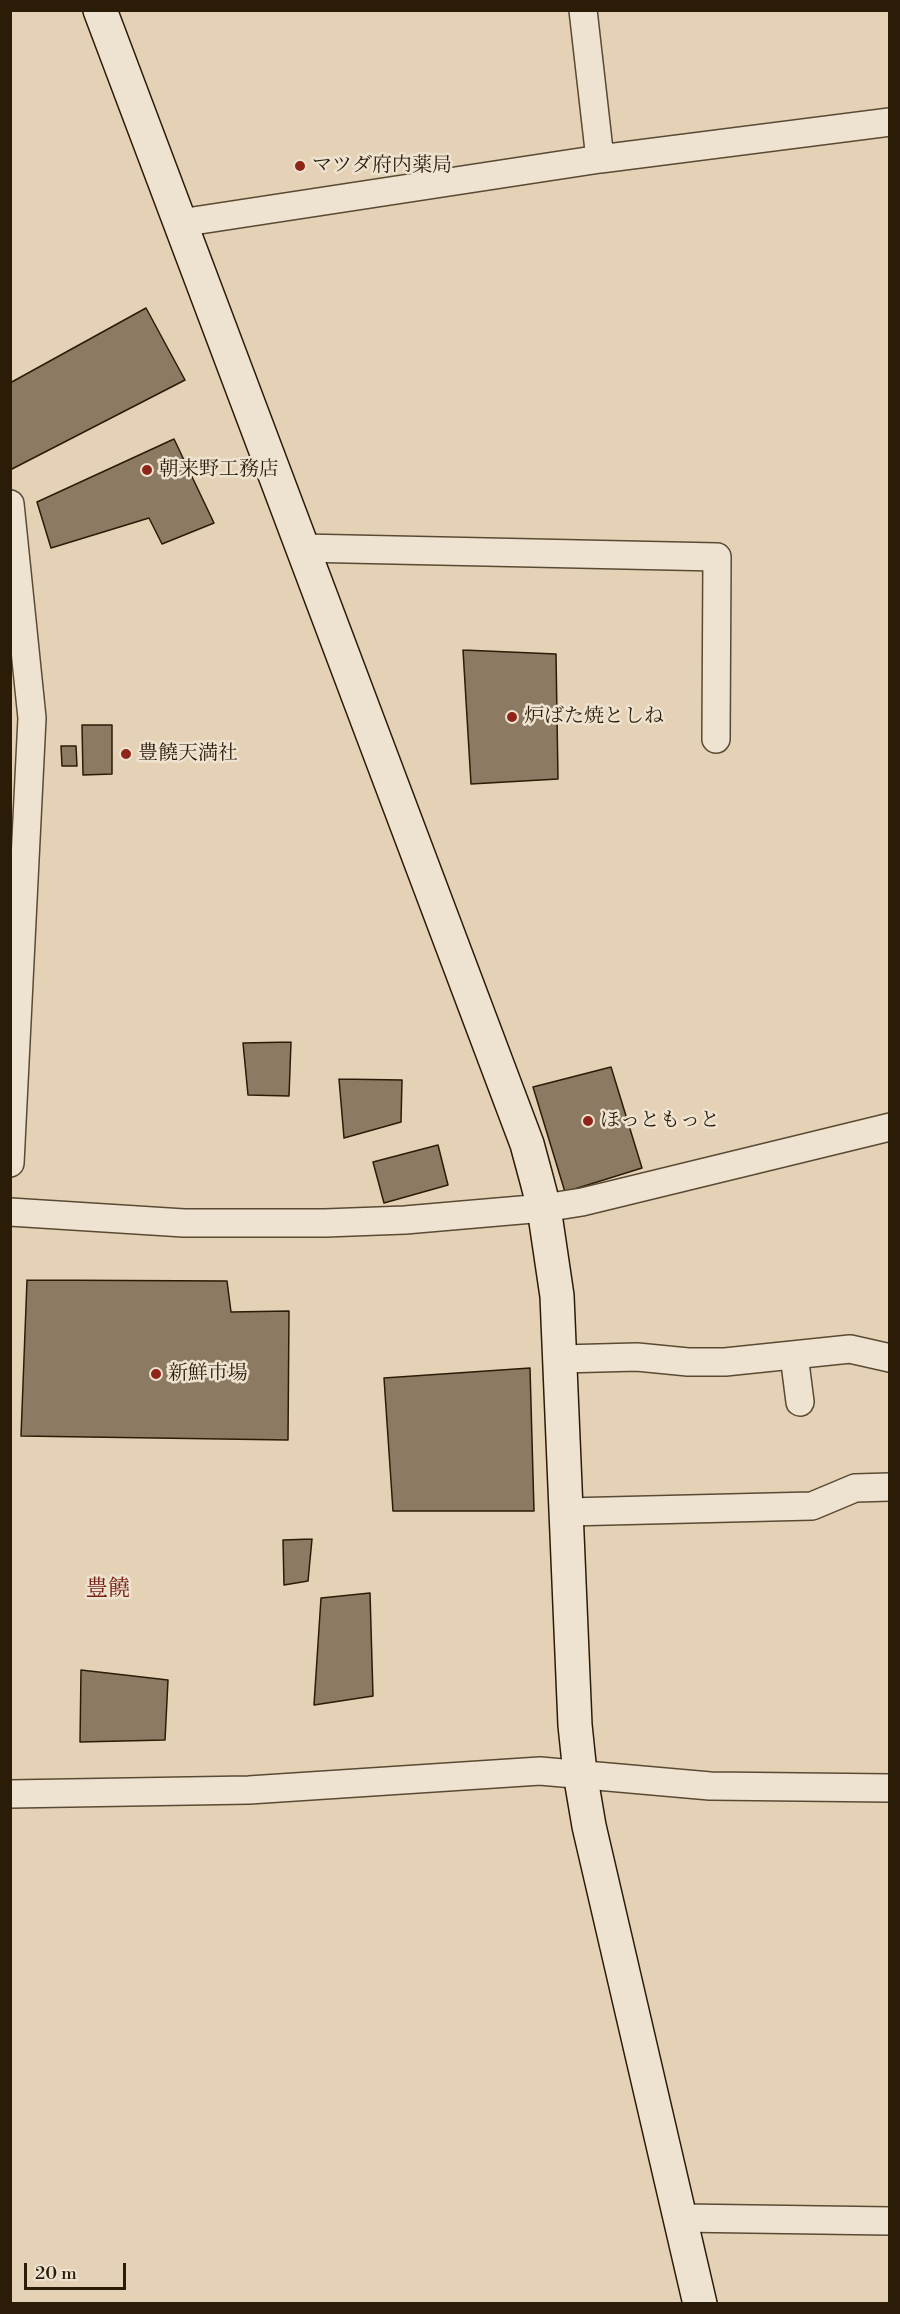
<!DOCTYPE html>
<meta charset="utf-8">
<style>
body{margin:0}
#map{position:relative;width:900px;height:2314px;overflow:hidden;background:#e5d2b6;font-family:"Libre Bodoni",serif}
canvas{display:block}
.frame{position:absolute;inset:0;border:12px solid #2b1c07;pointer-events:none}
.scale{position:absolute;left:24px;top:2263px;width:102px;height:27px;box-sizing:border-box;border:3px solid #2b1c07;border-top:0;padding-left:8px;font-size:18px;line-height:21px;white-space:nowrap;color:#2b1c07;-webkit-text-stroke:4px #eee2d0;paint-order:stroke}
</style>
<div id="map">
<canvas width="900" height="2314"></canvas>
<div class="frame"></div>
<div class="scale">20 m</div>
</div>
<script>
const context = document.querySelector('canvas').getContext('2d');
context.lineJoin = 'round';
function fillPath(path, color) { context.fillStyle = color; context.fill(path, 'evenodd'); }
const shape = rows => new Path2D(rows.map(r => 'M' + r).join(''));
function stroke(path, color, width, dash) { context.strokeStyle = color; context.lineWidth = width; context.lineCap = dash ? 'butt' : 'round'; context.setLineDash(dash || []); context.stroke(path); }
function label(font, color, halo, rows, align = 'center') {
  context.font = font + ' "Libre Bodoni","Noto Serif JP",serif'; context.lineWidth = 5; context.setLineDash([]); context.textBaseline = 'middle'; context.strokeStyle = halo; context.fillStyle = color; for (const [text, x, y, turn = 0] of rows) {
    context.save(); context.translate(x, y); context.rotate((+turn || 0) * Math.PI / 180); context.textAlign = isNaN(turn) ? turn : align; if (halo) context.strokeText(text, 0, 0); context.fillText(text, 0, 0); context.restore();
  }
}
const building = shape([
 [146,308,185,380,10,470,10,383,146,308],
 [174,439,214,523,162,544,149,518,51,548,37,502,174,439],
 [463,650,556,654,558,779,471,784,463,650],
 [82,725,112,725,112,774,83,775,82,725],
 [61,746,76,746,77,766,62,766,61,746],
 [291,1042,289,1096,248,1095,243,1043,291,1042],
 [611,1067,642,1168,565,1192,533,1087,611,1067],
 [339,1079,402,1080,401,1122,344,1138,339,1079],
 [438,1145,448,1185,384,1203,373,1162,438,1145],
 [27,1280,227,1281,231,1312,289,1311,288,1440,21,1436,27,1280],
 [530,1368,534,1511,393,1511,384,1378,530,1368],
 [312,1539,308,1581,284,1585,283,1540,312,1539],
 [370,1593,373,1696,314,1705,321,1598,370,1593],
 [81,1670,168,1680,165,1740,80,1742,81,1670]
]);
const street = shape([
 [583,10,600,159],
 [180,223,600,159,890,122],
 [10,504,32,718,10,1163],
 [302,548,717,557,716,739],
 [10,1212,184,1223,325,1223,405,1220,544,1208,582,1202,890,1127],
 [794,1355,800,1402],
 [561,1359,637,1357,688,1362,725,1362,850,1349,890,1358],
 [567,1512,812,1506,855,1488,890,1487],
 [10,1794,249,1790,540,1771,710,1786,890,1788],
 [681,2218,890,2221]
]);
const secondary = shape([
 [100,10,527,1144,537,1181,544,1208,557,1296,575,1725,580,1773,589,1826,700,2304]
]);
const markers = [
 [300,166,6,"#8f2418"],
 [147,470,6,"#8f2418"],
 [512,717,6,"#8f2418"],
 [126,754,6,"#8f2418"],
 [588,1121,6,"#8f2418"],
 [156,1374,6,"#8f2418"]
];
const poiNames = [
 ["マツダ府内薬局",312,166],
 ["朝来野工務店",159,470],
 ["炉ばた焼としね",524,717],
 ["豊饒天満社",138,754],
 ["ほっともっと",600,1121],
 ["新鮮市場",168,1374]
];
const quarterNames = [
 ["豊饒",108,1590]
];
fillPath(building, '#8c7b62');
stroke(building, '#2b1c07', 1.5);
stroke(street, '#5a4a33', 30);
stroke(secondary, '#2b1c07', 36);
stroke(street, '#eee2d0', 27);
stroke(secondary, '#eee2d0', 33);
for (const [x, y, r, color] of markers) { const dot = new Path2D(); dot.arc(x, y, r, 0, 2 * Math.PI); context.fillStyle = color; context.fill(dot); stroke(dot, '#eee2d0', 2); }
label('20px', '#2b1c07', '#eee2d0', poiNames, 'left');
label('22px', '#7a1f14', '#eee2d0', quarterNames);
</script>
